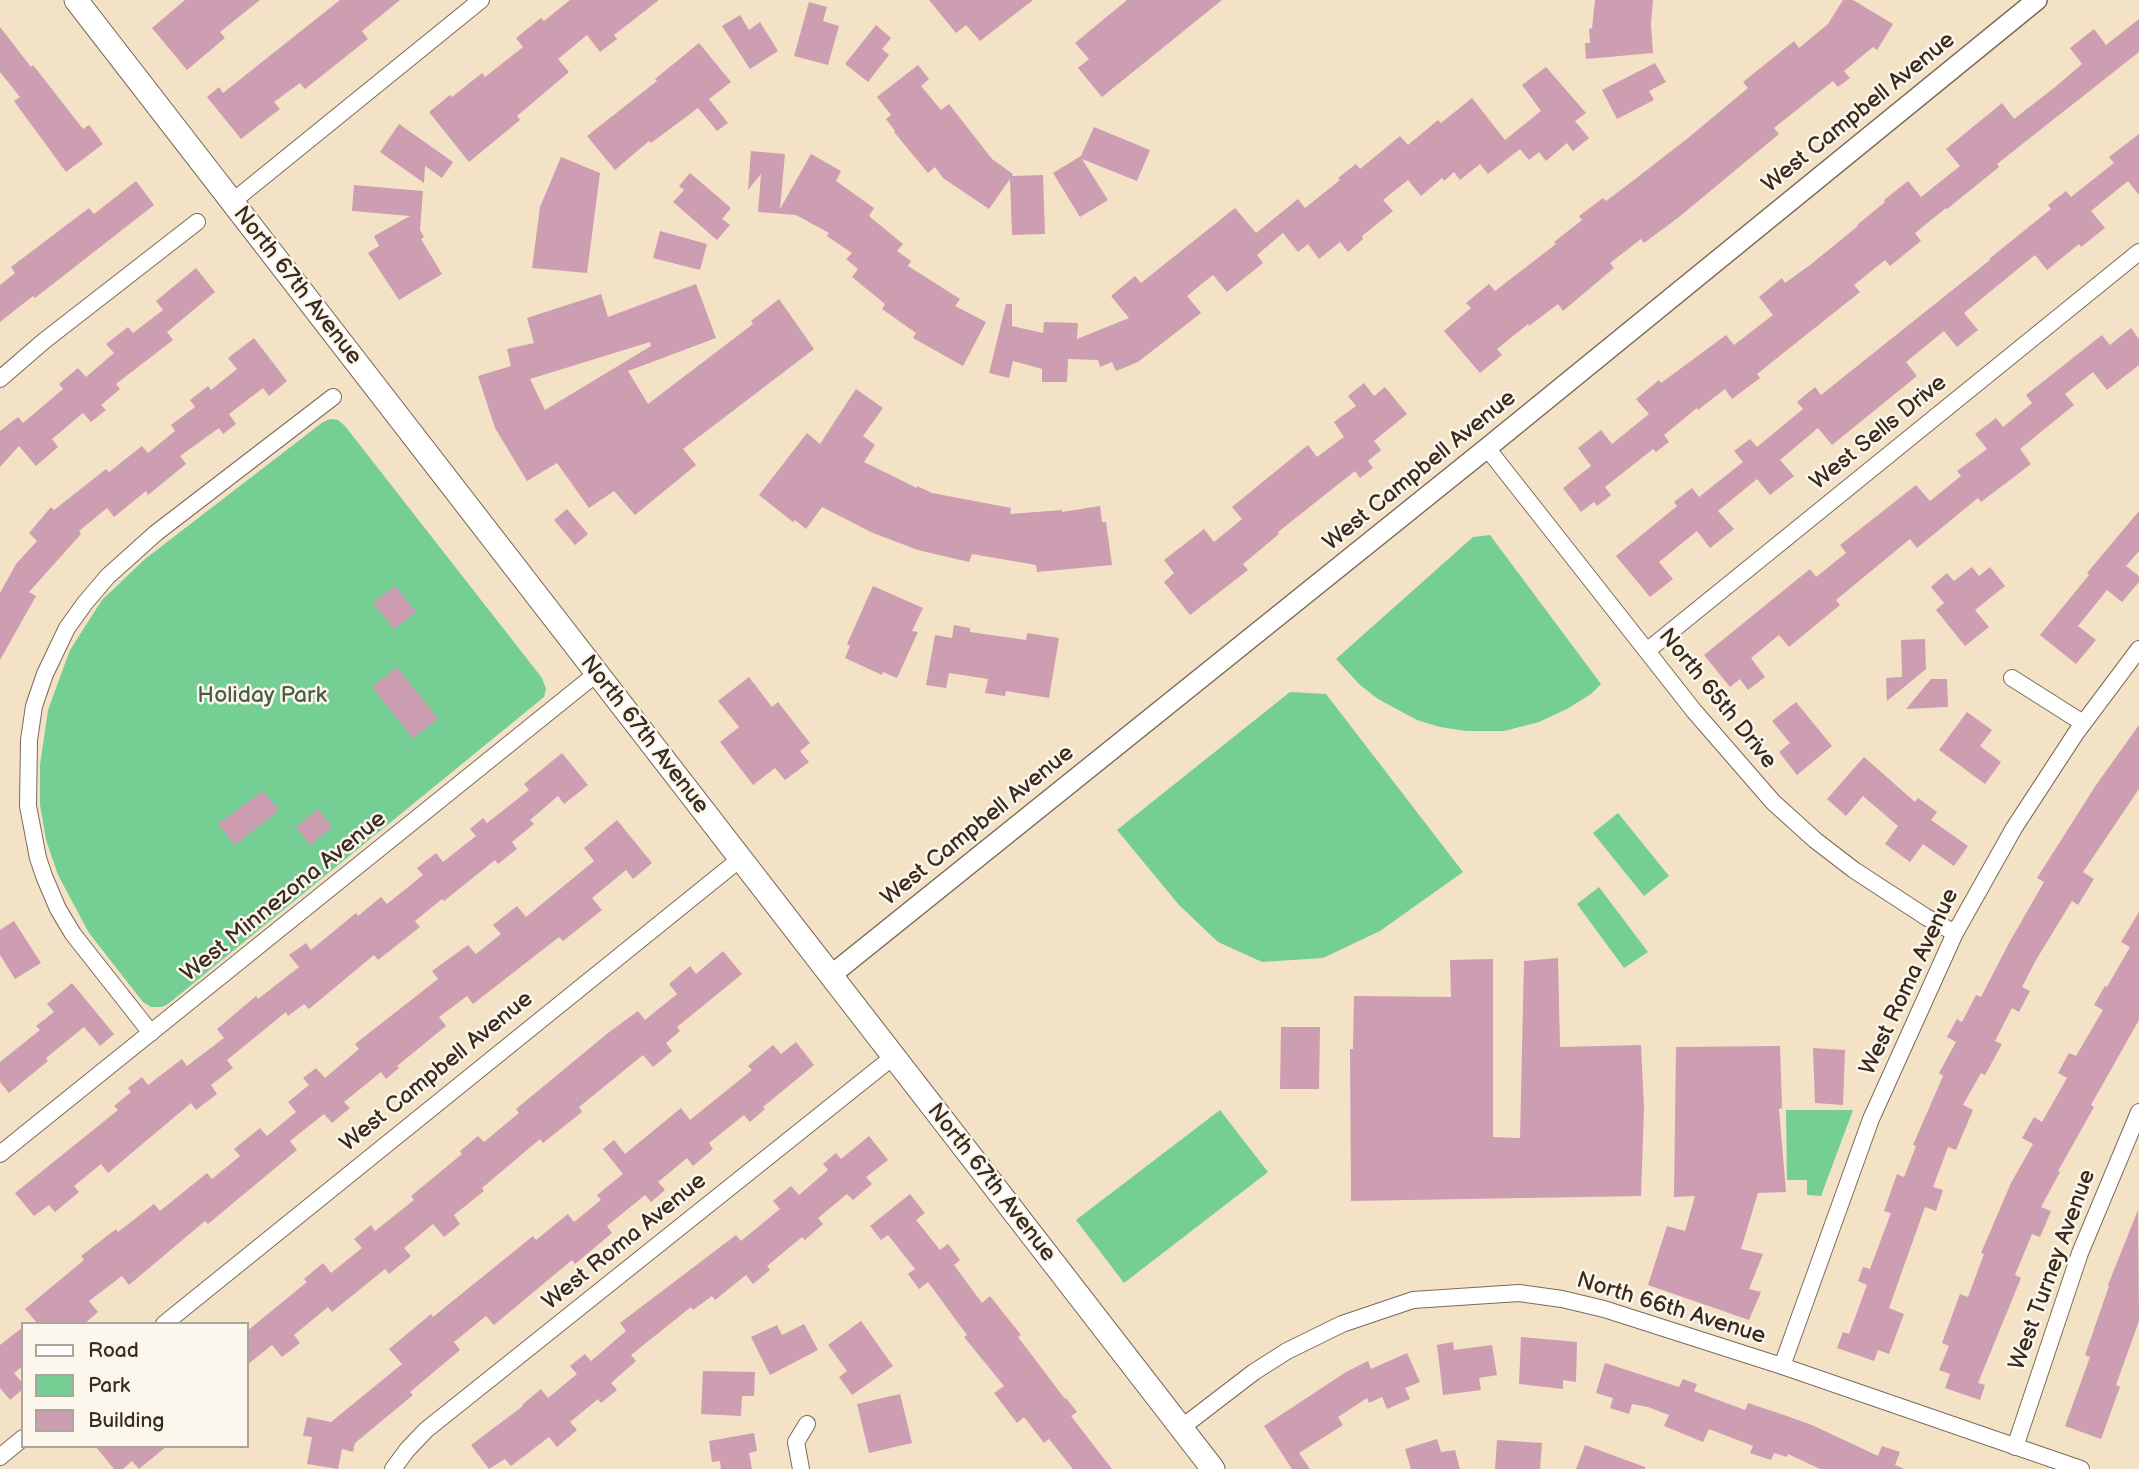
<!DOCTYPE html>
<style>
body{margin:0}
#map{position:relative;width:2139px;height:1469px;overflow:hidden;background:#f4e2c7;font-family:"Balsamiq Sans",sans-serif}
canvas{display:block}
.legend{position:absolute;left:21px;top:1322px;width:228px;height:126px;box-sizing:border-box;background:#fbf7ec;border:2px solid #aea59a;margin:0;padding:9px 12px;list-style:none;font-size:21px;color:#3b2a1e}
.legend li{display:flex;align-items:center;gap:14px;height:35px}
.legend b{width:35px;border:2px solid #aea59a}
</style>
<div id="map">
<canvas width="2139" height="1469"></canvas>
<ul class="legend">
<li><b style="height:9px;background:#fff"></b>Road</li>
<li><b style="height:19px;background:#75ce94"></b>Park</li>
<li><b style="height:19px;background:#cd9db1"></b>Building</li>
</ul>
</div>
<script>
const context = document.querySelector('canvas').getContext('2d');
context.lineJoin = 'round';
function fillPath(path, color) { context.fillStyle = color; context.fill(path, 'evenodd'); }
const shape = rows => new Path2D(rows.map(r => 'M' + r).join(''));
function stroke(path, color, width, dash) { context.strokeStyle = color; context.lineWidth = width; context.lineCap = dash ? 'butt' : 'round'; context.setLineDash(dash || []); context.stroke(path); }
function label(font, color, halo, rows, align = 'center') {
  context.font = font + ' "Balsamiq Sans",sans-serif'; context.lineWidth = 5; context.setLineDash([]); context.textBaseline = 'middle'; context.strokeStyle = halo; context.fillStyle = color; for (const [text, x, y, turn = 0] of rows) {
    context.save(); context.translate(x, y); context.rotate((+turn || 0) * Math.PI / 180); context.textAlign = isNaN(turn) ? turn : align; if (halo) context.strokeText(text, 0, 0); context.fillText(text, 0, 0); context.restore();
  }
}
const green = shape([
 [330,419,338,420,345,426,542,678,546,689,544,697,168,1004,162,1007,151,1007,143,1002,89,933,58,875,46,840,40,805,40,765,48,710,70,650,102,600,145,559,323,422],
 [1490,535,1601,684,1591,694,1567,709,1539,722,1504,731,1466,731,1440,727,1417,720,1378,699,1360,685,1336,659,1473,537],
 [1290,692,1326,694,1463,872,1380,931,1323,958,1262,962,1218,942,1179,905,1117,830],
 [1618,813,1669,876,1644,896,1593,833],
 [1599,887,1648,952,1624,968,1577,904],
 [1220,1110,1268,1172,1124,1283,1076,1220],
 [1786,1110,1853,1110,1821,1196,1807,1195,1807,1180,1787,1180]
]);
const building = shape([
 [185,0,260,0,220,32,225,38,187,70,152,28],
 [340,0,400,0,362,31,368,39,305,89,300,83,274,102,280,109,241,139,207,97,219,87,223,93],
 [570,0,659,0,614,35,617,39,600,52,587,35,558,59,569,72,517,116,520,120,469,162,429,112,450,95,452,97,482,73,485,77,523,47,516,38,541,18,544,21],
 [929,0,1033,0,980,41,966,25,956,33],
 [1127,0,1222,0,1102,97,1078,68,1089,59,1075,43],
 [1595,0,1653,0,1651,25,1653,53,1586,59,1585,43,1590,43,1589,29,1592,28],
 [1843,0,1853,0,1893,24,1877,50,1873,47,1844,71,1850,78,1838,87,1833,81,1774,128,1779,134,1679,217,1644,243,1641,239,1610,263,1614,268,1563,311,1558,304,1529,326,1528,324,1497,349,1502,355,1480,373,1444,331,1471,308,1466,303,1489,284,1495,291,1556,244,1554,242,1582,220,1579,216,1603,198,1606,201,1634,180,1688,138,1748,88,1743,82,1794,41,1799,48,1828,24],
 [809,2,827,7,823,21,839,26,828,65,794,56],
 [740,15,749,30,760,22,778,51,750,69,722,26],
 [2139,19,2139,52,1997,164,1999,167,1947,209,1946,208,1915,233,1921,241,1890,266,1885,260,1854,285,1860,292,1757,374,1760,378,1732,399,1725,389,1698,410,1697,408,1664,435,1669,442,1656,452,1653,449,1605,487,1611,495,1597,506,1594,502,1581,512,1563,488,1591,466,1578,448,1601,430,1612,444,1649,414,1636,399,1659,380,1661,383,1726,335,1734,345,1773,315,1759,297,1782,278,1785,283,1810,265,1858,226,1857,225,1885,202,1884,200,1908,181,1921,197,1960,166,1946,149,2002,103,2014,119,2054,88,2082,64,2070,48,2094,29,2106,45],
 [876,25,891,38,882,49,889,55,868,82,845,64],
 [0,27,31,67,33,65,83,129,89,125,103,144,66,172,14,101,20,97,0,72],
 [699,43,731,82,709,99,728,123,717,131,698,108,651,143,649,141,615,170,587,136,657,81,655,79],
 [1655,63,1666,82,1649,91,1654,100,1617,119,1602,90],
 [918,65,929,79,921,86,941,110,949,104,992,159,1013,174,1012,176,1043,175,1045,234,1012,235,1010,179,989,209,943,178,935,167,928,173,894,132,895,131,886,119,891,115,877,97],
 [1546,67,1586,113,1575,121,1589,138,1573,151,1567,143,1546,161,1539,152,1529,160,1520,149,1488,174,1480,164,1460,180,1454,172,1444,181,1442,178,1421,196,1408,180,1383,200,1393,211,1362,236,1363,239,1348,252,1340,242,1319,259,1308,244,1298,252,1283,233,1257,255,1263,263,1227,292,1213,275,1187,296,1201,313,1138,362,1116,371,1112,362,1100,367,1098,360,1068,359,1067,382,1042,382,1042,369,1013,361,1009,378,989,373,1006,304,1012,304,1012,326,1043,333,1044,322,1078,323,1077,339,1129,318,1111,296,1135,276,1141,283,1235,208,1256,233,1298,199,1305,208,1340,180,1338,178,1356,164,1360,169,1400,136,1408,145,1438,120,1441,123,1472,98,1505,140,1541,111,1522,85],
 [399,124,453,162,442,178,425,166,424,183,380,152],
 [1094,127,1150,150,1137,181,1082,159,1108,200,1080,217,1053,173,1081,156],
 [2139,134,2139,195,2128,181,2091,211,2105,228,2081,247,2079,244,2047,270,2035,255,1964,313,1978,330,1957,347,1944,331,1906,362,1917,376,1832,445,1818,428,1780,460,1794,476,1770,495,1757,479,1718,511,1734,529,1710,548,1697,531,1659,562,1673,579,1650,597,1616,556,1677,506,1674,502,1692,488,1699,497,1743,462,1734,451,1750,439,1757,447,1803,409,1797,402,1815,387,1821,395,1990,260,1989,259,2051,209,2048,205,2066,191,2071,197,2114,163,2109,157],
 [751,151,785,154,780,209,811,154,841,171,836,181,874,208,869,216,903,244,897,251,911,261,908,266,960,299,955,306,986,322,963,366,913,338,916,333,882,309,885,304,852,277,858,269,846,259,852,253,827,236,829,233,796,215,758,212,761,174,748,190],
 [561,157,600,173,587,273,532,268,540,207],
 [690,173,731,208,722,219,730,225,717,240,673,202,684,190,679,186],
 [136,181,154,205,35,298,33,296,0,322,0,285,15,273,11,267,89,208,94,214],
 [354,185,423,191,420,230,424,237,421,239,442,274,399,300,368,253,379,246,374,236,410,216,352,211],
 [660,231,707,244,700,270,653,258],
 [196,268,215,292,167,332,173,340,116,384,120,389,101,405,106,410,91,422,83,413,52,439,58,447,36,466,19,446,0,467,0,431,18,417,23,423,63,389,59,384,78,368,86,377,114,353,106,344,128,327,133,333,163,310,156,301],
 [696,284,716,338,628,371,648,404,753,324,751,321,779,299,814,349,683,449,696,465,635,515,614,491,589,508,557,463,527,481,495,428,478,376,511,366,507,349,534,343,527,318,601,294,608,317],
 [650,342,651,346,545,410,530,379],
 [2131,328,2139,339,2139,365,2107,390,2093,372,2065,394,2074,405,2020,449,2031,464,1981,502,1978,498,1917,548,1910,539,1836,600,1840,605,1789,647,1779,635,1751,658,1765,677,1748,690,1740,679,1730,687,1704,655,1810,569,1816,577,1846,553,1840,545,1916,485,1930,501,1961,476,1957,471,1987,449,1975,434,1996,418,2003,427,2032,403,2026,395,2102,335,2110,345],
 [254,338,287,381,269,396,263,388,229,414,236,424,223,434,219,428,180,456,186,464,148,495,146,491,114,517,107,508,79,531,81,534,29,592,36,596,0,660,0,593,16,564,37,541,29,533,51,507,54,510,106,469,109,472,142,446,148,453,175,431,171,425,195,407,190,400,208,386,211,390,237,369,228,358],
 [1364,383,1374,396,1385,387,1407,414,1374,441,1381,450,1368,461,1373,468,1360,478,1355,471,1278,532,1279,534,1243,564,1248,570,1190,615,1164,582,1174,573,1164,560,1204,529,1214,542,1242,519,1232,507,1308,445,1317,457,1344,437,1334,422,1356,406,1348,396],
 [856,389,883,408,863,436,875,445,864,462,917,488,917,486,932,493,1011,508,1010,514,1062,510,1062,512,1100,506,1102,522,1106,522,1112,565,1037,572,1036,565,972,554,969,562,918,550,873,533,822,507,806,529,795,520,793,522,759,495,807,433,820,444],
 [567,509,588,534,575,545,554,520],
 [2139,511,2139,551,2126,566,2139,576,2139,582,2122,602,2107,590,2078,626,2096,640,2076,664,2040,635,2089,575,2087,573],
 [1972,567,1979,576,1990,567,2005,586,1975,610,1989,627,1965,646,1936,610,1944,603,1931,587,1947,573,1954,581],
 [395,586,416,612,394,629,373,603],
 [873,586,923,608,912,631,918,632,897,678,883,672,882,675,845,658,850,646,847,644],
 [954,625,970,628,970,632,1026,640,1027,633,1059,638,1049,698,1006,691,1005,696,985,693,988,679,949,673,946,688,926,685,935,635,952,638],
 [1925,639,1926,669,1887,701,1886,678,1902,677,1901,640],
 [397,667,438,719,413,738,372,687],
 [749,677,772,707,778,702,810,743,800,751,809,762,785,780,775,768,753,785,720,742,739,727,718,701],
 [1931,679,1947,679,1948,707,1906,709],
 [1796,702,1832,746,1797,775,1779,752,1790,743,1772,721],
 [1967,712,1992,730,1980,746,2001,762,1985,784,1939,750],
 [2139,725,2139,789,2083,872,2094,879,2078,905,2072,901,2036,960,2022,987,2030,991,2019,1012,2012,1008,1995,1041,2002,1044,1985,1075,1981,1073,1963,1105,1973,1110,1956,1150,1948,1147,1933,1187,1943,1190,1936,1211,1925,1207,1889,1308,1904,1314,1889,1354,1878,1350,1874,1361,1837,1348,1843,1332,1849,1334,1867,1285,1858,1281,1863,1267,1870,1269,1891,1213,1884,1211,1897,1174,1904,1177,1916,1146,1913,1145,1943,1076,1939,1073,1956,1042,1947,1037,1957,1019,1962,1022,1976,995,1981,997,2009,943,2044,882,2037,878,2096,785],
 [562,753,588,785,564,804,558,796,530,820,534,824,512,842,517,849,498,864,495,860,444,901,442,899,415,921,420,927,378,960,374,955,309,1009,304,1004,288,1016,286,1012,227,1060,233,1068,211,1085,217,1094,196,1110,191,1103,108,1173,101,1164,74,1186,79,1192,55,1212,49,1205,34,1216,15,1193,118,1110,114,1106,131,1092,128,1088,142,1077,148,1085,182,1059,187,1066,224,1038,217,1029,256,996,258,999,299,967,289,955,306,943,311,950,356,913,358,916,381,897,387,904,423,875,417,868,436,853,443,862,476,836,470,829,483,818,487,823,529,790,524,784],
 [1864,757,1915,802,1918,798,1937,812,1931,820,1968,846,1954,866,1923,844,1910,862,1885,844,1898,826,1863,796,1846,816,1827,799],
 [263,791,279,810,235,845,218,824],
 [318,809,332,827,310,845,296,827],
 [617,820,652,863,633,879,626,870,592,898,602,910,563,941,559,937,473,1004,467,996,439,1017,446,1026,397,1066,399,1068,386,1079,381,1072,344,1102,350,1108,332,1123,324,1114,290,1141,297,1150,208,1224,205,1221,129,1285,122,1276,89,1301,98,1312,84,1324,38,1324,25,1309,84,1260,81,1256,116,1229,118,1232,154,1204,160,1211,207,1173,212,1179,240,1156,234,1149,260,1128,267,1136,296,1112,288,1102,309,1085,303,1078,316,1068,325,1078,359,1049,355,1044,438,979,432,971,468,945,476,954,501,934,493,925,517,906,526,917,594,861,584,848],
 [2139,912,2139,1020,2091,1105,2094,1107,2058,1171,2060,1172,2041,1207,2051,1211,2040,1237,2032,1234,2015,1275,2021,1278,1978,1383,1985,1385,1980,1400,1945,1388,1950,1374,1939,1370,1949,1346,1942,1343,1960,1294,1968,1297,1984,1254,1981,1253,2011,1183,2033,1144,2022,1138,2034,1117,2042,1122,2067,1078,2058,1073,2069,1053,2076,1056,2103,1010,2094,1005,2105,986,2107,987,2130,947,2121,942],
 [14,921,41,963,15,979,0,955,0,930],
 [723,951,742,974,677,1027,680,1031,666,1043,672,1051,653,1067,643,1055,579,1107,582,1112,543,1143,540,1139,482,1188,484,1191,454,1215,460,1224,444,1237,433,1224,404,1248,411,1256,389,1274,385,1269,332,1312,328,1307,294,1335,300,1343,282,1357,272,1345,247,1365,247,1331,307,1282,304,1279,323,1263,331,1273,362,1248,354,1239,371,1225,375,1231,414,1200,411,1196,462,1154,460,1151,478,1136,484,1142,519,1113,516,1109,608,1033,638,1011,645,1020,677,994,669,984,690,966,696,974],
 [1558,958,1560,1047,1641,1045,1644,1108,1641,1196,1351,1201,1350,1049,1353,1049,1354,996,1451,997,1450,960,1493,959,1493,1137,1520,1138,1524,961],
 [72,983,114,1034,100,1046,84,1027,46,1058,48,1061,9,1093,0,1082,0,1062,40,1030,36,1026,54,1012,47,1004],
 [1281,1027,1320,1027,1319,1089,1280,1089],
 [796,1042,814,1065,763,1107,765,1109,750,1122,744,1115,709,1143,713,1149,693,1166,687,1158,658,1182,665,1190,651,1202,645,1195,607,1226,612,1233,575,1264,572,1260,494,1325,486,1316,454,1342,460,1350,410,1392,413,1395,355,1443,353,1452,342,1449,338,1469,307,1464,312,1437,303,1436,307,1417,331,1422,402,1364,389,1349,431,1314,433,1317,533,1236,536,1240,568,1214,574,1222,601,1200,597,1195,623,1174,603,1149,614,1140,625,1154,681,1108,690,1120,752,1070,748,1066,773,1045,781,1054],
 [1780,1046,1782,1108,1779,1109,1786,1192,1758,1193,1741,1249,1763,1254,1749,1289,1761,1292,1749,1320,1648,1285,1667,1226,1685,1231,1695,1196,1674,1197,1676,1047],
 [1813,1048,1845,1050,1843,1105,1815,1103],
 [869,1136,888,1160,866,1177,872,1184,853,1200,847,1194,818,1218,823,1224,805,1240,802,1237,767,1266,770,1270,753,1284,746,1275,715,1300,712,1296,693,1310,691,1307,631,1355,636,1361,611,1383,617,1390,601,1403,598,1399,570,1422,577,1430,557,1447,549,1437,511,1466,505,1459,489,1469,471,1445,523,1406,522,1405,541,1389,548,1398,577,1374,570,1366,585,1354,591,1361,626,1331,620,1323,736,1235,741,1241,780,1209,773,1201,791,1186,799,1195,828,1170,823,1164,836,1153,841,1159],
 [910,1194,925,1213,916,1220,940,1250,948,1244,960,1260,954,1265,982,1303,990,1296,1021,1335,1018,1337,1065,1399,1066,1398,1077,1412,1071,1416,1112,1469,1073,1469,1049,1439,1044,1443,1024,1417,1017,1423,994,1393,1004,1386,964,1337,967,1335,928,1282,919,1289,908,1274,915,1269,888,1235,881,1240,870,1226],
 [2138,1210,2139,1321,2116,1385,2120,1387,2101,1439,2065,1426,2090,1357,2085,1355,2109,1286,2108,1285],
 [861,1321,893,1366,852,1395,839,1377,847,1371,828,1345],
 [804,1324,818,1350,770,1375,751,1337,777,1325,782,1335],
 [23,1327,23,1366,14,1373,23,1384,23,1389,10,1400,0,1388,0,1345],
 [1521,1337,1577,1342,1576,1382,1563,1380,1563,1389,1519,1384],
 [1453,1342,1454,1350,1492,1345,1497,1375,1479,1378,1481,1390,1443,1395,1437,1345],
 [1407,1353,1420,1382,1405,1388,1410,1399,1387,1409,1382,1397,1369,1403,1367,1398,1338,1417,1343,1425,1299,1453,1310,1469,1292,1469,1264,1426,1346,1372,1368,1361,1371,1369],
 [1605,1363,1679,1387,1683,1379,1697,1384,1694,1391,1745,1410,1748,1403,1781,1414,1812,1425,1878,1456,1882,1446,1900,1452,1895,1465,1905,1469,1820,1469,1788,1454,1787,1457,1774,1453,1771,1460,1750,1453,1753,1446,1709,1429,1703,1442,1664,1426,1669,1415,1648,1407,1632,1404,1629,1414,1610,1408,1613,1398,1596,1393],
 [703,1371,755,1372,754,1396,742,1396,741,1416,701,1414],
 [900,1394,912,1443,869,1453,857,1404],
 [754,1433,757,1451,749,1453,752,1469,721,1469,720,1461,712,1462,709,1441],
 [1437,1439,1441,1452,1455,1450,1460,1469,1411,1469,1405,1449],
 [1497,1440,1542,1443,1540,1469,1495,1469],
 [1585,1445,1645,1467,1645,1469,1576,1469],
 [95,1446,167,1446,139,1469,132,1461,123,1469,114,1469]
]);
const minor = shape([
 [232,202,481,0],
 [0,379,44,341,197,222],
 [1487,448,1694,711,1773,802,1815,840,1854,870,1926,917,1955,933],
 [1648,650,2139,252],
 [2012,678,2083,723],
 [151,1033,73,934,58,909,44,876,38,858,28,806,29,740,34,706,45,674,67,628,85,603,108,576,156,533,333,397],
 [0,1154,596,674],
 [164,1324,740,859],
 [1782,1366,1871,1119,1955,933,2014,828,2076,733,2139,649],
 [1181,1428,1254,1372,1287,1351,1342,1324,1413,1300,1519,1293,1562,1299,1604,1309,1782,1366,2081,1469],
 [2015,1447,2080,1253,2139,1112],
 [0,1457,23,1438],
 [393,1469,407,1450,426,1430,893,1057],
 [801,1469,796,1442,807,1424]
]);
const tertiary = shape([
 [830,976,1487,448,2037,0]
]);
const secondary = shape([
 [76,0,1213,1469]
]);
const streetNames = [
 ["West Campbell Avenue",1859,113,-39],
 ["North 67th Avenue",297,286,52],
 ["West Sells Drive",1879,433,-39],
 ["West Campbell Avenue",1420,471,-39],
 ["North 65th Drive",1717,699,51],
 ["North 67th Avenue",644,735,52],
 ["West Campbell Avenue",978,826,-39],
 ["West Minnezona Avenue",284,897,-39],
 ["West Roma Avenue",1910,982,-65],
 ["West Campbell Avenue",437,1072,-39],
 ["North 67th Avenue",991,1183,52],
 ["West Roma Avenue",625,1242,-39],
 ["West Turney Avenue",2053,1270,-70],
 ["North 66th Avenue",1671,1309,17]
];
const parkNames = [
 ["Holiday Park",262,696]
];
fillPath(green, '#75ce94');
fillPath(building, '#cd9db1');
stroke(minor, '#7c6a59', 18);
stroke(tertiary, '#7c6a59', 22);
stroke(secondary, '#7c6a59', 25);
stroke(minor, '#fff', 16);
stroke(tertiary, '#fff', 19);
stroke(secondary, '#fff', 23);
label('23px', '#3b2a1e', '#fbf7ec', streetNames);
label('23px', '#4c5b41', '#fbf7ec', parkNames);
</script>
